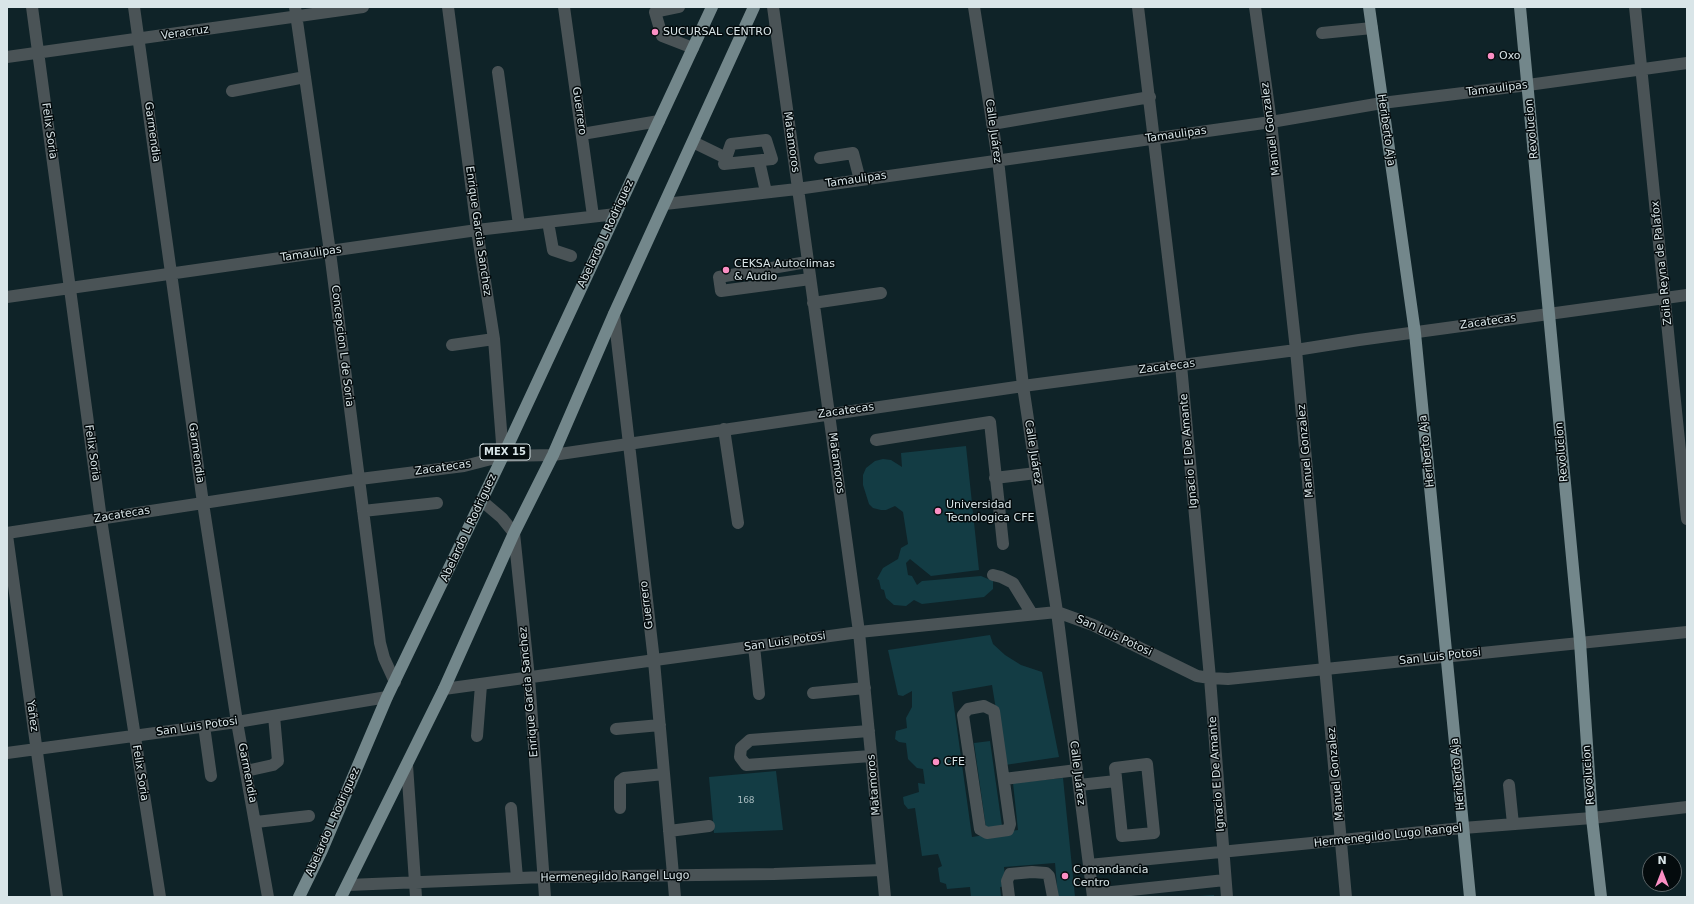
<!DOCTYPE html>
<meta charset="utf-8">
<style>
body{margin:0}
#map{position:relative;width:1694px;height:904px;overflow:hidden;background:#0f2328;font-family:"DejaVu Sans",sans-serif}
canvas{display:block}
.frame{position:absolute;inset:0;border:8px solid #d9e5e8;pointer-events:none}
.north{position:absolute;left:1642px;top:852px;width:40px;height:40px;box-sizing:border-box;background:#040b0d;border:1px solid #596265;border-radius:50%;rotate:0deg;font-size:11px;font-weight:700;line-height:16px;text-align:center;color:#d9e5e8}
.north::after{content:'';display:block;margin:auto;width:14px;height:18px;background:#fb8fc4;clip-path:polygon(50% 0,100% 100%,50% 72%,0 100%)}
</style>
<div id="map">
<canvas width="1694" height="904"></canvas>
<div class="frame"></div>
<div class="north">N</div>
</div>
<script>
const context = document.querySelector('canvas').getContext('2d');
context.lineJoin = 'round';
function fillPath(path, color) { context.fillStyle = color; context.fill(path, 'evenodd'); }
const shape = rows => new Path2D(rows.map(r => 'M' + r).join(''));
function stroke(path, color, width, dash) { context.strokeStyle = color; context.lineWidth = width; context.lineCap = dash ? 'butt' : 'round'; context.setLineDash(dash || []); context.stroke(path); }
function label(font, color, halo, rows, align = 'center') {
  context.font = font + ' "DejaVu Sans",sans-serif'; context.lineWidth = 3; context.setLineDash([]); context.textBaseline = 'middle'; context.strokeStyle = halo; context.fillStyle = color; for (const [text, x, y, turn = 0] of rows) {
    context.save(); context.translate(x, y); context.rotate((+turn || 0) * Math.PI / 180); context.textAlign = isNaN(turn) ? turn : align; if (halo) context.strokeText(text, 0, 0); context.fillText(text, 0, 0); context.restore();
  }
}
const building = shape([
 [966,446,979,570,931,576,910,559,906,563,908,575,912,576,917,585,922,581,981,576,993,581,993,589,984,597,922,604,914,600,906,606,894,605,886,598,884,590,881,589,879,580,877,579,883,568,898,559,901,548,908,544,903,512,895,506,886,510,881,510,873,508,869,504,863,485,863,475,866,468,875,461,883,459,891,460,902,467,901,453],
 [990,635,993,644,1005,655,1021,665,1042,672,1059,757,1005,765,992,685,952,692,972,837,1018,830,1013,783,1063,778,1075,897,1058,897,1055,863,1004,867,1006,886,1000,887,1001,897,971,897,970,887,947,889,946,884,940,882,938,868,942,866,938,854,922,856,915,808,908,809,904,804,903,797,919,792,918,783,925,784,923,769,917,768,908,759,906,743,899,742,895,739,896,731,907,728,906,718,912,707,912,691,903,696,898,695,888,650],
 [990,741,1002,826,986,828,974,743],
 [776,771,783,830,714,833,709,777],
 [1214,895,1214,897,1199,897,1199,896]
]);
const minor = shape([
 [32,7,101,519,160,897],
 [134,7,203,503,237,722,268,897],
 [295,7,330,252,380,643,384,658,395,682],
 [448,7,477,230,494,339,503,456],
 [564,7,593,216],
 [679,7,655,12,662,36,693,48],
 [773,7,859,632,885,897],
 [974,7,998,160,1023,386,1057,612,1093,897],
 [1138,7,1181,365,1210,678,1227,897],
 [1255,7,1271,122,1296,350,1346,897],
 [1635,7,1687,519],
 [1322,33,1372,28],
 [7,57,363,7],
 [498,72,519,225],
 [232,91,305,77],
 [992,124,1150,97],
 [582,134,659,121],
 [766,140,772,159,724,164,731,144,766,140],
 [693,142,726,158],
 [820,158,853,153,860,180],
 [759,161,766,192],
 [665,204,797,189,1271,122,1382,103,1528,85,1687,63],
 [548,222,553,250,571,256],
 [807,262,719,277,721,291,810,279],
 [7,297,477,230,616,214],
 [813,303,881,293],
 [614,314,654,661,675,897],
 [452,345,494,339],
 [724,429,738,523],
 [876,440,990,422,1003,544],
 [995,478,1036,473],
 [482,501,502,518,514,533,529,678,545,897],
 [363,511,437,503],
 [7,533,360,479,464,466,503,456,553,455,1023,386,1296,350,1359,340,1687,295],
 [7,535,57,897],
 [993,575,1001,577,1013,583,1032,614],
 [754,646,759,694],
 [444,689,859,632,1057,612,1093,625,1197,676,1210,678,1228,679,1687,632],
 [813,693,865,688],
 [984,706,994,711,1010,824,1008,830,987,833,980,829,963,715,968,709,984,706],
 [204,726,211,776],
 [616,729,660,725],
 [869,731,750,740,741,748,740,757,746,765,871,756],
 [477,736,481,685],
 [7,753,237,722,387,697],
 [1147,764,1154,833,1122,836,1115,768,1147,764],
 [407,765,416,897],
 [246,771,273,765,278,761,274,716],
 [1004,779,1077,770],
 [1079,785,1116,781],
 [1509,785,1513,824],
 [511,808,517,878],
 [620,808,620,781,624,778,664,774],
 [256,822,309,816],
 [669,831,709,826],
 [1089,865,1463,828,1592,818,1687,807],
 [348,885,544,877,774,874,882,870],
 [1093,894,1225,880],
 [1009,897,1007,881,1010,874,1032,872,1046,873,1049,876,1053,897]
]);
const major = shape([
 [1369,7,1415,333,1470,897],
 [1520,7,1580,642,1592,818,1601,897],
 [299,897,322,850,387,697,503,456,712,7],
 [341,897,444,689,514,533,553,455,614,314,754,7]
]);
const markers = [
 [655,32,4,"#fb8fc4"],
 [1491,56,4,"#fb8fc4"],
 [726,270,4,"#fb8fc4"],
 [938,511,4,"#fb8fc4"],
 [936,762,4,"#fb8fc4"],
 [1065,876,4,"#fb8fc4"]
];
const numberNames = [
 ["168",746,801]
];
const shields = [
 [505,452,50]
];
const shieldNames = [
 ["MEX 15",505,452]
];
const poiNames = [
 ["SUCURSAL CENTRO",663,32],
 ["Oxo",1499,56],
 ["CEKSA Autoclimas",734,264],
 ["& Audio",734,277],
 ["Universidad",946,505],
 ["Tecnologica CFE",946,518],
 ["CFE",944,762],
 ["Comandancia",1073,870],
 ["Centro",1073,883]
];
const streetNames = [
 ["Veracruz",185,33,-8],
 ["Tamaulipas",1497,89,-7],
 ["Guerrero",579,111,82],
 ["Manuel Gonzalez",1271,129,-97],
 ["Revolucion",1532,129,-95],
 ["Heriberto Aja",1386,130,82],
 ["Felix Soria",49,131,82],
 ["Calle Juárez",993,131,82],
 ["Garmendia",152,132,82],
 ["Tamaulipas",1176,135,-8],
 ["Matamoros",791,142,82],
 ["Tamaulipas",856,180,-8],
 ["Enrique Garcia Sanchez",478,231,82],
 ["Abelardo L Rodriguez",606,234,-65],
 ["Tamaulipas",311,254,-8],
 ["Zoila Reyna de Palafox",1662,263,-96],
 ["Zacatecas",1488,322,-8],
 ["Concepcion L de Soria",342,346,83],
 ["Zacatecas",1167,367,-7],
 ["Zacatecas",846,411,-8],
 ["Ignacio E De Amante",1189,451,-95],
 ["Manuel Gonzalez",1306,451,-95],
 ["Heriberto Aja",1427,451,-96],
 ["Calle Juárez",1033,452,81],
 ["Revolucion",1562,452,-95],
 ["Felix Soria",92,453,82],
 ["Garmendia",196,453,82],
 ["Matamoros",836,463,82],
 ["Zacatecas",443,468,-8],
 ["Zacatecas",122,515,-9],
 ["Abelardo L Rodriguez",469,528,-65],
 ["Guerrero",647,605,-97],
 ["San Luis Potosi",1114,636,25],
 ["San Luis Potosi",785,642,-8],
 ["San Luis Potosi",1440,657,-6],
 ["Enrique Garcia Sanchez",529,692,-95],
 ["Yañez",32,716,82],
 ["San Luis Potosi",197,727,-8],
 ["Felix Soria",140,773,81],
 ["Garmendia",247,773,79],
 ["Calle Juárez",1077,773,83],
 ["Ignacio E De Amante",1217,774,-94],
 ["Manuel Gonzalez",1336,774,-95],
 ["Heriberto Aja",1458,774,-95],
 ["Revolucion",1589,775,-94],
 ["Matamoros",874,785,-95],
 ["Abelardo L Rodriguez",333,822,-66],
 ["Hermenegildo Lugo Rangel",1388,836,-6],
 ["Hermenegildo Rangel Lugo",615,877,-1]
];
fillPath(building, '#133c44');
stroke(minor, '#4a5356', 12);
stroke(major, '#73878b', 12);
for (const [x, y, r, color] of markers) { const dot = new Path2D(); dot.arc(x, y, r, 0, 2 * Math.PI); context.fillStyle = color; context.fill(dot); stroke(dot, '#040b0d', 1.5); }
label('9px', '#a8bbbf', null, numberNames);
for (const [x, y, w] of shields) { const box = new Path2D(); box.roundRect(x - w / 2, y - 8, w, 16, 3); context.fillStyle = '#040b0d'; context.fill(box); stroke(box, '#d9e5e8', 1); }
label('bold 10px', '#d9e5e8', null, shieldNames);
label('11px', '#d9e5e8', '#040b0d', poiNames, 'left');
label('11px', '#d9e5e8', '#040b0d', streetNames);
</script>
